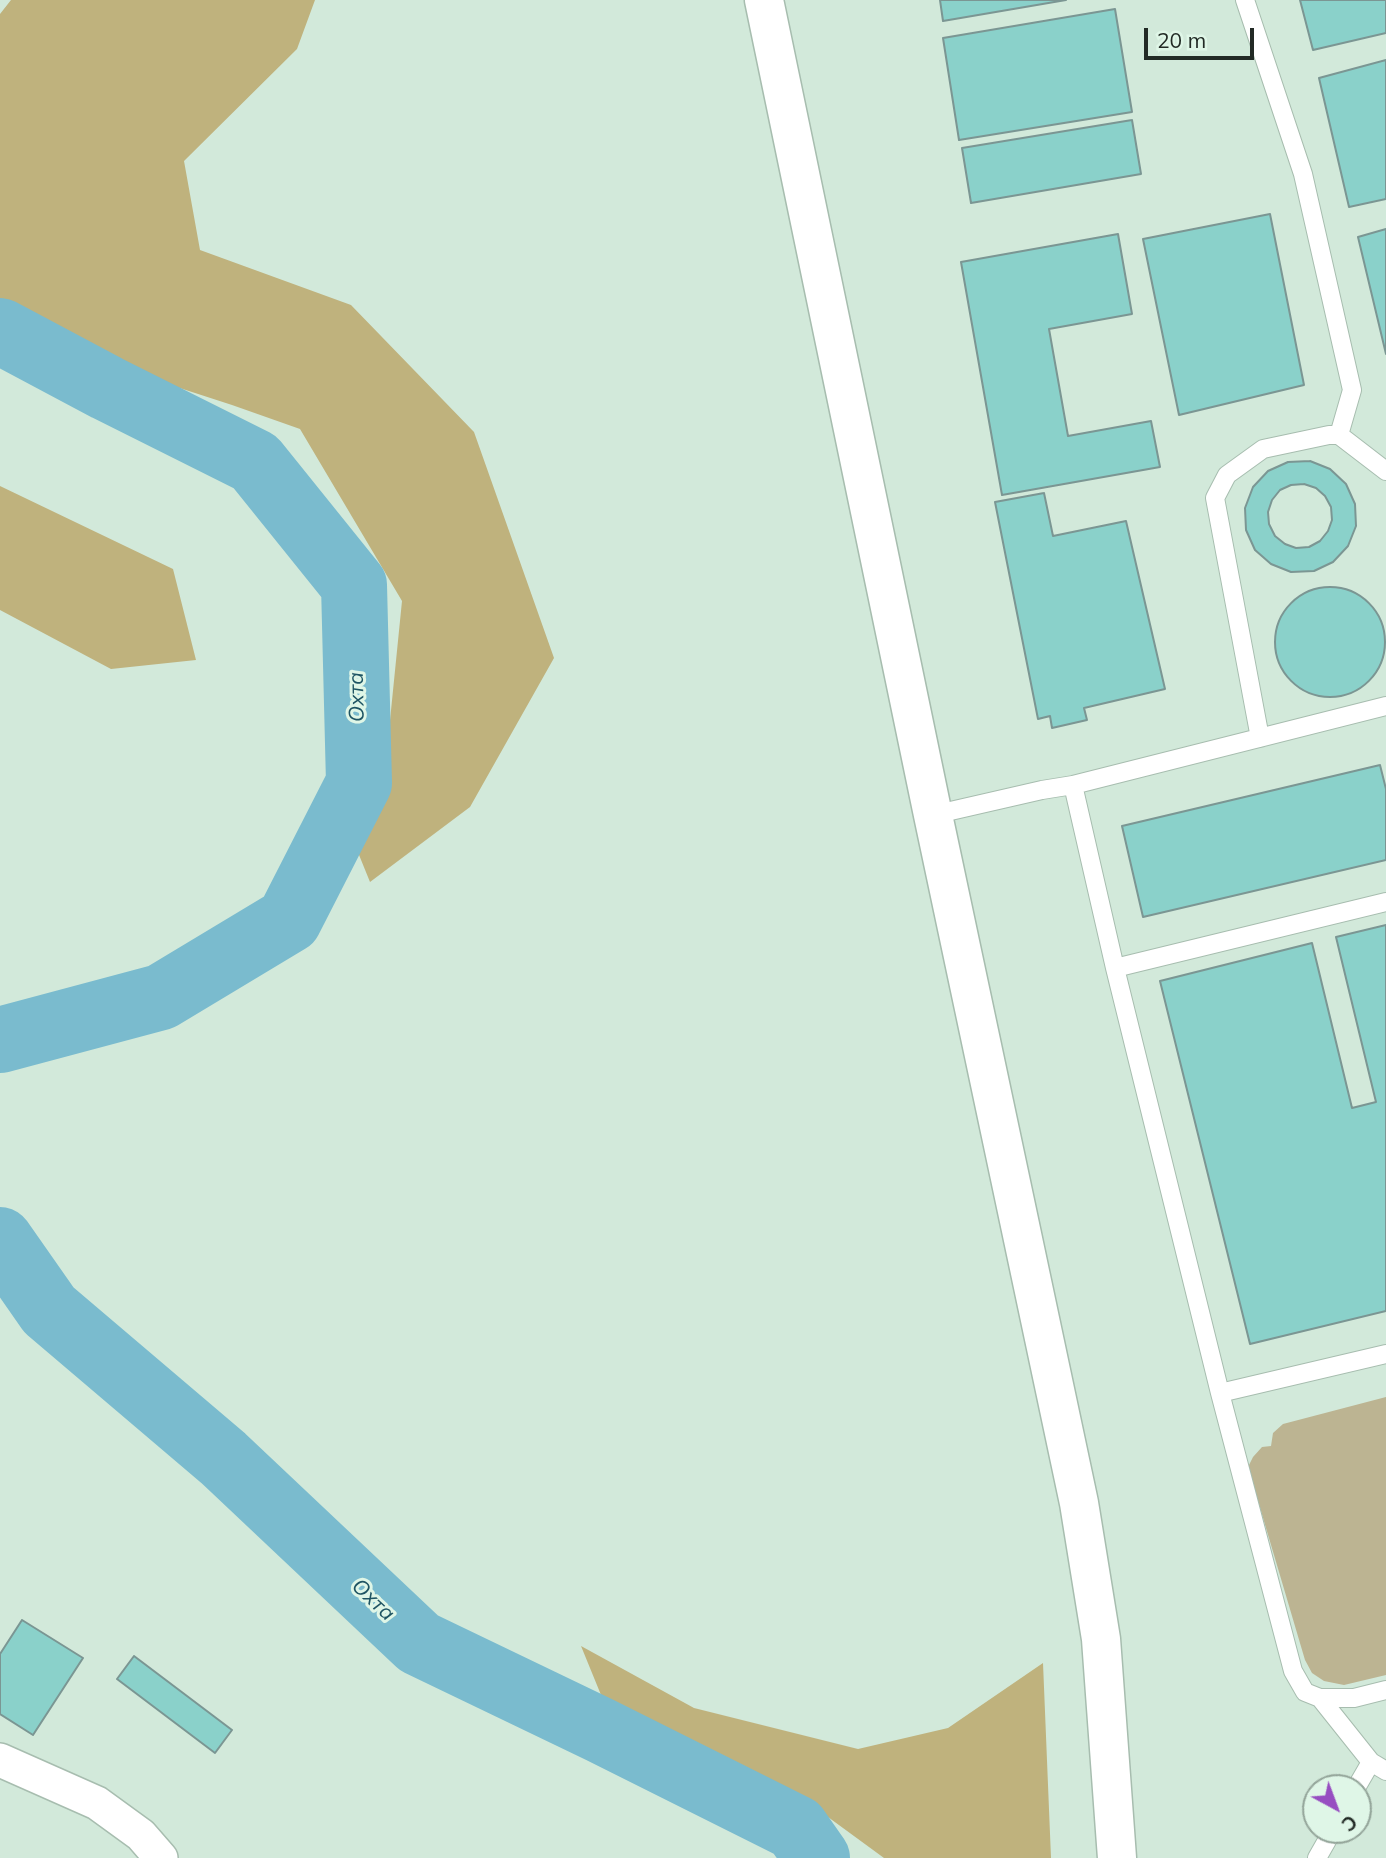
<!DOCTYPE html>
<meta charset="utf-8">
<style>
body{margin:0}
#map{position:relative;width:1386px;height:1858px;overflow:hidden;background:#d2e9da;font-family:Mulish,sans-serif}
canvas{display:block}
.north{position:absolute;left:1302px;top:1774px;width:70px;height:70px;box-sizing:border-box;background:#dff6e7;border:2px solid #93a499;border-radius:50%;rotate:139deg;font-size:19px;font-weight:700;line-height:28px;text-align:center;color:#222a25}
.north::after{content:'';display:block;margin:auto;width:24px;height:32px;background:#974ec1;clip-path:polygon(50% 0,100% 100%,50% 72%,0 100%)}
.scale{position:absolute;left:1144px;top:28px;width:110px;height:32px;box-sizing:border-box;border:4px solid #222a25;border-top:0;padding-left:9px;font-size:21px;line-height:24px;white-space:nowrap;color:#222a25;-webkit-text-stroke:5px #dff6e7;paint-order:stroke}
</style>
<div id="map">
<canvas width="1386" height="1858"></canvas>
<div class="north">С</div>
<div class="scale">20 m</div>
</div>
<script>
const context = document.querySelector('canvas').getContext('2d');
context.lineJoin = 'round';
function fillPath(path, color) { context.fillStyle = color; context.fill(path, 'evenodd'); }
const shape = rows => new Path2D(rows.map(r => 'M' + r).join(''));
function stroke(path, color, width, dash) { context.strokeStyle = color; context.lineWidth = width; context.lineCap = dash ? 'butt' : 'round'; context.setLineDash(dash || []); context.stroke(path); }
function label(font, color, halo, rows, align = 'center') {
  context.font = font + ' Mulish,sans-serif'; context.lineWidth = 6; context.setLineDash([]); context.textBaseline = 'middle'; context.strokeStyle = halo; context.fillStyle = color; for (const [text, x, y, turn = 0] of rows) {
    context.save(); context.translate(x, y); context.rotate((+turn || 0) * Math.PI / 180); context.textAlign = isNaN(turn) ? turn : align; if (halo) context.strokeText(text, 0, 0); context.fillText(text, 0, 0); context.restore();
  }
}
const green = shape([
 [1386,1397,1386,1675,1344,1685,1324,1681,1312,1673,1305,1660,1248,1467,1253,1457,1262,1447,1271,1446,1273,1433,1283,1424]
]);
const forest = shape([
 [11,0,315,0,297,49,184,161,200,250,351,305,474,432,554,658,470,807,370,882,355,845,383,790,402,601,300,429,232,405,115,367,0,302,0,14],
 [0,486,173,569,196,660,111,669,0,610],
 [581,1646,694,1708,858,1749,948,1728,1043,1663,1051,1858,884,1858,802,1798,736,1786,661,1737,610,1717]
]);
const river = shape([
 [0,331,107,388,255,462,354,585,359,783,289,920,161,997,0,1040],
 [0,1240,49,1310,223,1458,419,1643,600,1730,796,1828,817,1858]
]);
const building = shape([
 [940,0,1066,0,943,21,940,0],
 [1300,0,1386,0,1386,33,1313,50,1300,0],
 [1115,9,1132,112,959,140,943,38,1115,9],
 [1386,60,1386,199,1349,207,1319,78,1386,60],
 [1132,120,1141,174,971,203,962,148,1132,120],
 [1270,214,1304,385,1179,415,1143,239,1270,214],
 [1386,229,1386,354,1358,237,1386,229],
 [1118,234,1132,314,1049,329,1068,436,1151,421,1160,467,1002,495,961,262,1118,234],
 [1310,461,1330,469,1346,484,1355,504,1356,526,1348,546,1333,562,1314,571,1291,572,1271,564,1255,550,1246,530,1245,508,1253,487,1268,471,1288,462,1310,461],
 [1304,484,1316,488,1325,496,1331,507,1332,520,1328,531,1320,541,1309,547,1296,548,1285,544,1275,536,1269,524,1268,512,1272,500,1280,490,1291,485,1304,484],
 [1044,493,1053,536,1126,521,1165,689,1084,708,1087,720,1052,728,1050,716,1038,719,995,502,1044,493],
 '1275 642a55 55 0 1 1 110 0a55 55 0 1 1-110 0Z',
 [1380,765,1386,789,1386,860,1143,917,1122,826,1380,765],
 [1386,925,1386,1311,1250,1344,1160,981,1312,943,1352,1108,1376,1102,1336,937,1386,925],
 [22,1620,83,1658,33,1735,0,1714,0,1654,22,1620],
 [134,1656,232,1730,215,1753,117,1679,134,1656]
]);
const lane = shape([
 [1245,0,1303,174,1352,390,1339,435],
 [1260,738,1215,498,1227,475,1263,449,1329,435,1339,435,1386,471],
 [1073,785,1115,968,1220,1393,1293,1671,1305,1692,1320,1698,1354,1698,1386,1690],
 [933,815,1042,790,1073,785,1386,706],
 [1115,968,1386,902],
 [1220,1393,1386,1354],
 [1320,1698,1371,1762],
 [1356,1788,1371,1762,1386,1771],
 [1317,1858,1333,1830]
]);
const street = shape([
 [0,1760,97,1803,141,1835,161,1858]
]);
const secondary = shape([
 [764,0,933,815,1079,1503,1101,1639,1117,1858]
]);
const waterNames = [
 ["Охта",357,697,-91],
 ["Охта",373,1600,43]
];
fillPath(green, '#bcb492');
fillPath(forest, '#bfb27d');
stroke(river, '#7abbce', 66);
fillPath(building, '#8ad1ca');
stroke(building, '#7b9693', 2);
stroke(lane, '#a7bdaf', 20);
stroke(street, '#a7bdaf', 36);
stroke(secondary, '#a7bdaf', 41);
stroke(lane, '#fff', 18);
stroke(street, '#fff', 33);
stroke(secondary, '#fff', 38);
label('italic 21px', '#1e5463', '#dff6e7', waterNames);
</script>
